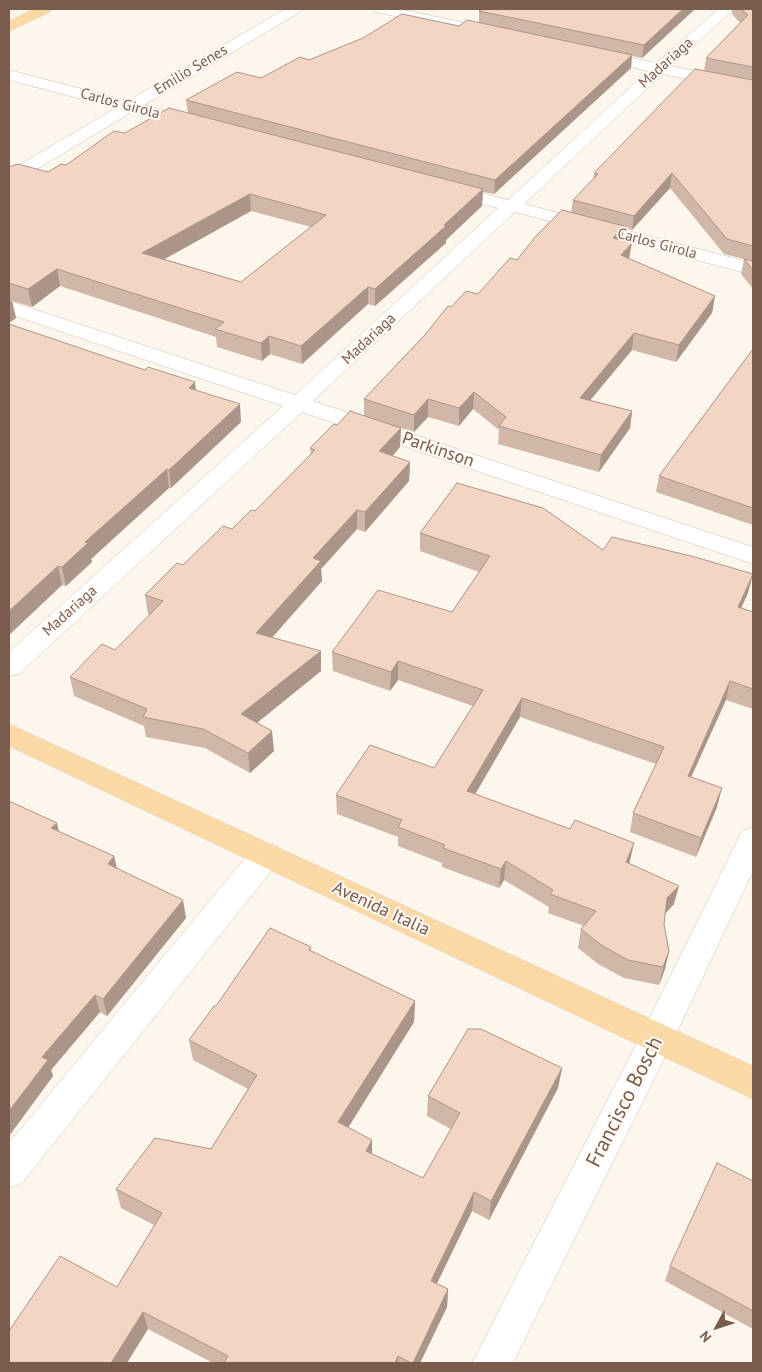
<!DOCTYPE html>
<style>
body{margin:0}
#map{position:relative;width:762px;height:1372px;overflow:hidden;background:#fdf6ec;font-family:"PT Sans",sans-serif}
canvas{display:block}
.frame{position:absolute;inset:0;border:10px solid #7a5c4d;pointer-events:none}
.north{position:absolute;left:692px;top:1302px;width:50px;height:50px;-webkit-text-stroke:4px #fffaf3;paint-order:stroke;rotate:230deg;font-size:14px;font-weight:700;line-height:20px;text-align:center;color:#7a5c4d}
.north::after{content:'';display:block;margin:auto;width:18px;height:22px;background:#7a5c4d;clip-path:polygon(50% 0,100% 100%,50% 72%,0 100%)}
</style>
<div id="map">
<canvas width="762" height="1372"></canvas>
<div class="frame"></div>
<div class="north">N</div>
</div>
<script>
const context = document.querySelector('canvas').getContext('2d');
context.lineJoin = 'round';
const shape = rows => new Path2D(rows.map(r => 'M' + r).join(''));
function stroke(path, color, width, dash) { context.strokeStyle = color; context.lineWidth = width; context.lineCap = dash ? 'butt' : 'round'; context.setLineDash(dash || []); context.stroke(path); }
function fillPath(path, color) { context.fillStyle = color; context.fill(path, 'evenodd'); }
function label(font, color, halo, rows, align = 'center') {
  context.font = font + ' "PT Sans",sans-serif'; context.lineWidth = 4; context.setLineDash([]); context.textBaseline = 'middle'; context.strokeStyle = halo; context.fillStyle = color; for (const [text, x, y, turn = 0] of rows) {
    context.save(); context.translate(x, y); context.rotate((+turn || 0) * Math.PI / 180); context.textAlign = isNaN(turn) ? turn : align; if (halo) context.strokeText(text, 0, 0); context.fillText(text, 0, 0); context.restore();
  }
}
const minor = shape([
 [285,9,302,9,300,12,144,105,200,119,202,123,200,127,194,128,132,112,15,182,9,183,9,171,116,108,9,80,9,70,128,101,285,9],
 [373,9,399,9,495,29,500,30,502,33,500,36,495,37,380,13,375,12,373,9],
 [719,9,734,9,671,66,753,83,753,93,663,74,524,204,753,263,753,275,515,212,313,401,753,547,753,564,302,412,19,674,9,676,9,652,283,406,9,314,9,301,295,395,498,208,440,193,437,189,440,185,446,184,508,200,648,71,591,58,588,55,591,52,596,50,656,63,719,9],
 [753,827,753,871,669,1049,513,1363,472,1363,645,1027,738,839,742,831,753,827],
 [266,843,277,846,281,855,277,864,22,1183,9,1188,9,1143,255,846,266,843]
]);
const major = shape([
 [34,9,52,9,50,12,9,31,9,21,34,9],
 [9,724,753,1066,753,1099,9,746,9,724]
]);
const wall = shape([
 [695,9,642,58,632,56,631,68,494,194,483,192,482,206,446,240,446,243,375,306,368,304,302,364,270,354,262,361,217,347,216,337,60,286,32,307,12,301,16,318,9,323,9,167,48,172,66,165,125,133,188,113,186,100,261,78,309,60,459,26,479,23,479,11],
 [251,211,311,227,241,282,164,259],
 [732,9,753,9,753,289,741,274,744,259,724,254,670,188,632,230,624,228,622,240,629,259,715,296,712,313,676,362,632,350,590,400,632,411,630,428,599,472,498,444,499,430,473,409,459,426,428,417,414,432,401,428,400,447,393,456,410,462,409,481,365,532,357,529,321,569,322,581,272,638,321,651,321,671,257,723,274,751,250,773,205,748,146,737,144,726,74,696,70,677,115,650,150,615,148,614,145,595,255,511,311,455,310,448,337,425,364,416,364,399,451,307,478,294,571,212,573,200,593,179,594,173,704,71,706,58,740,23,732,14],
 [9,324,195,390,241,422,171,488,169,488,91,559,92,562,66,586,62,585,9,635],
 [753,349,753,525,656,492,659,476],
 [420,533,603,550,748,593,741,608,753,612,753,709,726,700,691,777,717,807,696,857,630,832,633,813,656,764,520,717,475,794,630,861,629,864,674,904,665,914,664,924,669,951,665,969,659,985,624,978,598,964,578,948,581,929,584,926,548,913,549,907,504,880,499,888,442,867,442,863,398,846,398,837,337,814,336,795,434,768,473,706,398,680,390,691,333,671,332,652,452,612,479,572,420,551],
 [59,832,114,856,117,868,186,918,107,1016,100,1012,51,1070,53,1076,9,1136],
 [311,947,311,951,415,1001,414,1022,348,1128,372,1154,423,1178,451,1129,427,1116,428,1096,562,1068,558,1088,489,1220,472,1211,437,1284,448,1289,447,1307,420,1363,213,1363,148,1329,117,1287,154,1225,121,1208,116,1189,211,1149,248,1089,193,1060,189,1040,216,1006],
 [753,1181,753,1329,665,1281,670,1266]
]);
const shadedWall = shape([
 [683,9,695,9,642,58,644,45],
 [632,55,631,68,494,194,495,180],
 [672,173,670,188,632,230,634,216],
 [483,189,482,206,446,240,446,243,375,306,375,289],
 [250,194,251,211,145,270,142,253],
 [624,226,622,242,613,238],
 [632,243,629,259,621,255],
 [57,269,60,286,32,307,28,289],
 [368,287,368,304,302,364,301,346],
 [715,296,712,313,676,362,679,345],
 [12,301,16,318,9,323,9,303],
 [634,333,632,350,578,415,580,398],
 [269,336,270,354,262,361,261,343],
 [195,382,197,401,189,388],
 [474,392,473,409,459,426,459,408],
 [428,399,428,417,414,432,414,415],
 [240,404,241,422,171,488,169,470],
 [632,411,630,428,599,472,601,455],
 [401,428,400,447,379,471,379,451],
 [410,462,409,481,365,532,365,512],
 [167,469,169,488,91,559,92,562,66,586,62,567,85,542],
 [357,510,357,529,321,569,322,581,258,653,256,633,313,558],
 [58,566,62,585,9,635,9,611],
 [753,574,748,593,733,626,738,607],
 [321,651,321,671,243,734,241,714],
 [398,661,398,680,390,691,391,672],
 [730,681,726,700,683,795,688,776],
 [522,698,520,717,466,810,467,791],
 [272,731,274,751,250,773,248,753],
 [722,788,717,807,696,857,701,838],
 [57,823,61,841,51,828],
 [634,843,630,861,622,881,626,862],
 [114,856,118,874,108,864],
 [506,861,504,880,499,888,501,869],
 [679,886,674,904,663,916,667,898],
 [183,900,186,918,107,1016,103,999],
 [669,951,665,969,659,985,663,967],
 [95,995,100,1012,51,1070,53,1076,9,1136,9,1111,42,1057],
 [415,1001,414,1022,339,1142,338,1122],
 [562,1068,558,1088,489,1220,491,1201],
 [372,1140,372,1160,366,1151],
 [474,1192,472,1211,429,1299,431,1281],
 [448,1289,447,1307,420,1363,413,1363],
 [143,1312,148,1329,127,1363,111,1363],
 [398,1356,398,1363,395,1363]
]);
const building = shape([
 [483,9,683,9,644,45,479,11,483,9],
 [741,9,753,9,753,67,706,58,748,15,741,9],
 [402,14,459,26,467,20,632,55,495,180,186,100,237,72,261,78,300,57,309,60,363,38,402,14],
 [695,69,753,80,753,246,727,239,672,173,634,216,573,200,598,174,594,173,695,69],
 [169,108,483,189,444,225,446,226,375,289,368,287,301,346,269,336,261,343,215,329,224,322,57,269,28,289,9,283,9,167,18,164,48,172,61,164,66,165,114,131,125,133,169,108],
 [250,194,326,215,241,282,142,253,250,194],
 [562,210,624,226,613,238,632,243,621,255,715,296,679,345,634,333,580,398,632,411,601,455,499,426,506,417,474,392,459,408,428,399,414,415,364,399,424,336,448,306,451,307,466,291,478,294,510,258,517,260,535,237,562,210],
 [744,259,753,261,753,270,744,259],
 [9,324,145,370,148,367,195,382,189,388,240,404,169,470,167,469,85,542,88,543,62,567,58,566,9,611,9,324],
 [753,349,753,508,659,476,753,349],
 [350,411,401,428,379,451,410,462,365,512,357,510,313,558,321,561,256,633,321,651,241,714,272,731,248,753,203,729,143,717,147,709,70,677,102,644,115,650,163,601,145,595,177,563,183,565,223,526,232,529,251,510,255,511,315,450,310,448,334,424,337,425,350,411],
 [457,483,543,508,603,550,612,537,695,557,753,574,738,607,753,612,753,689,730,681,688,776,722,788,701,838,633,813,664,747,522,698,467,791,570,829,575,820,634,843,626,862,679,886,667,898,664,924,669,951,663,967,628,960,601,945,581,929,596,911,550,894,553,890,506,861,501,869,443,848,445,845,398,827,402,820,336,795,370,745,434,768,483,690,398,661,391,672,332,652,378,590,452,612,490,556,420,533,457,483],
 [9,801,57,823,51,828,114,856,108,864,183,900,103,999,95,995,42,1057,48,1060,9,1111,9,801],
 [270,928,311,947,309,950,415,1001,338,1122,372,1140,366,1151,423,1178,460,1113,428,1096,468,1029,481,1029,562,1068,491,1201,474,1192,431,1281,448,1289,413,1363,411,1363,398,1356,395,1363,224,1363,228,1356,143,1312,111,1363,9,1363,9,1331,60,1256,117,1287,162,1213,116,1189,155,1138,211,1149,257,1075,189,1040,214,1006,216,1006,270,928],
 [717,1163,753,1181,753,1311,670,1266,717,1163]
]);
const farStreetnames = [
 ["Madariaga",666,63,-42],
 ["Emilio Senes",191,70,-31],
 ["Carlos Girola",120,104,15],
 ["Carlos Girola",657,244,15],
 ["Madariaga",369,339,-43],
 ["Madariaga",70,611,-42]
];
const streetNames = [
 ["Parkinson",438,450,19],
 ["Avenida Italia",381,909,25]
];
const nearStreetnames = [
 ["Francisco Bosch",625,1102,-63]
];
stroke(minor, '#d1beb0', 1);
stroke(major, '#dad1cd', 1);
fillPath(minor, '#fff');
fillPath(major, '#fbd9a5');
fillPath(wall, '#d1b7a8');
fillPath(shadedWall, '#aa9588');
fillPath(building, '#f3d5c3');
stroke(building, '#aa9588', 1);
label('15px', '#7a5c4d', '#fffaf3', farStreetnames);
label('18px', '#7a5c4d', '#fffaf3', streetNames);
label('21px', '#7a5c4d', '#fffaf3', nearStreetnames);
</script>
